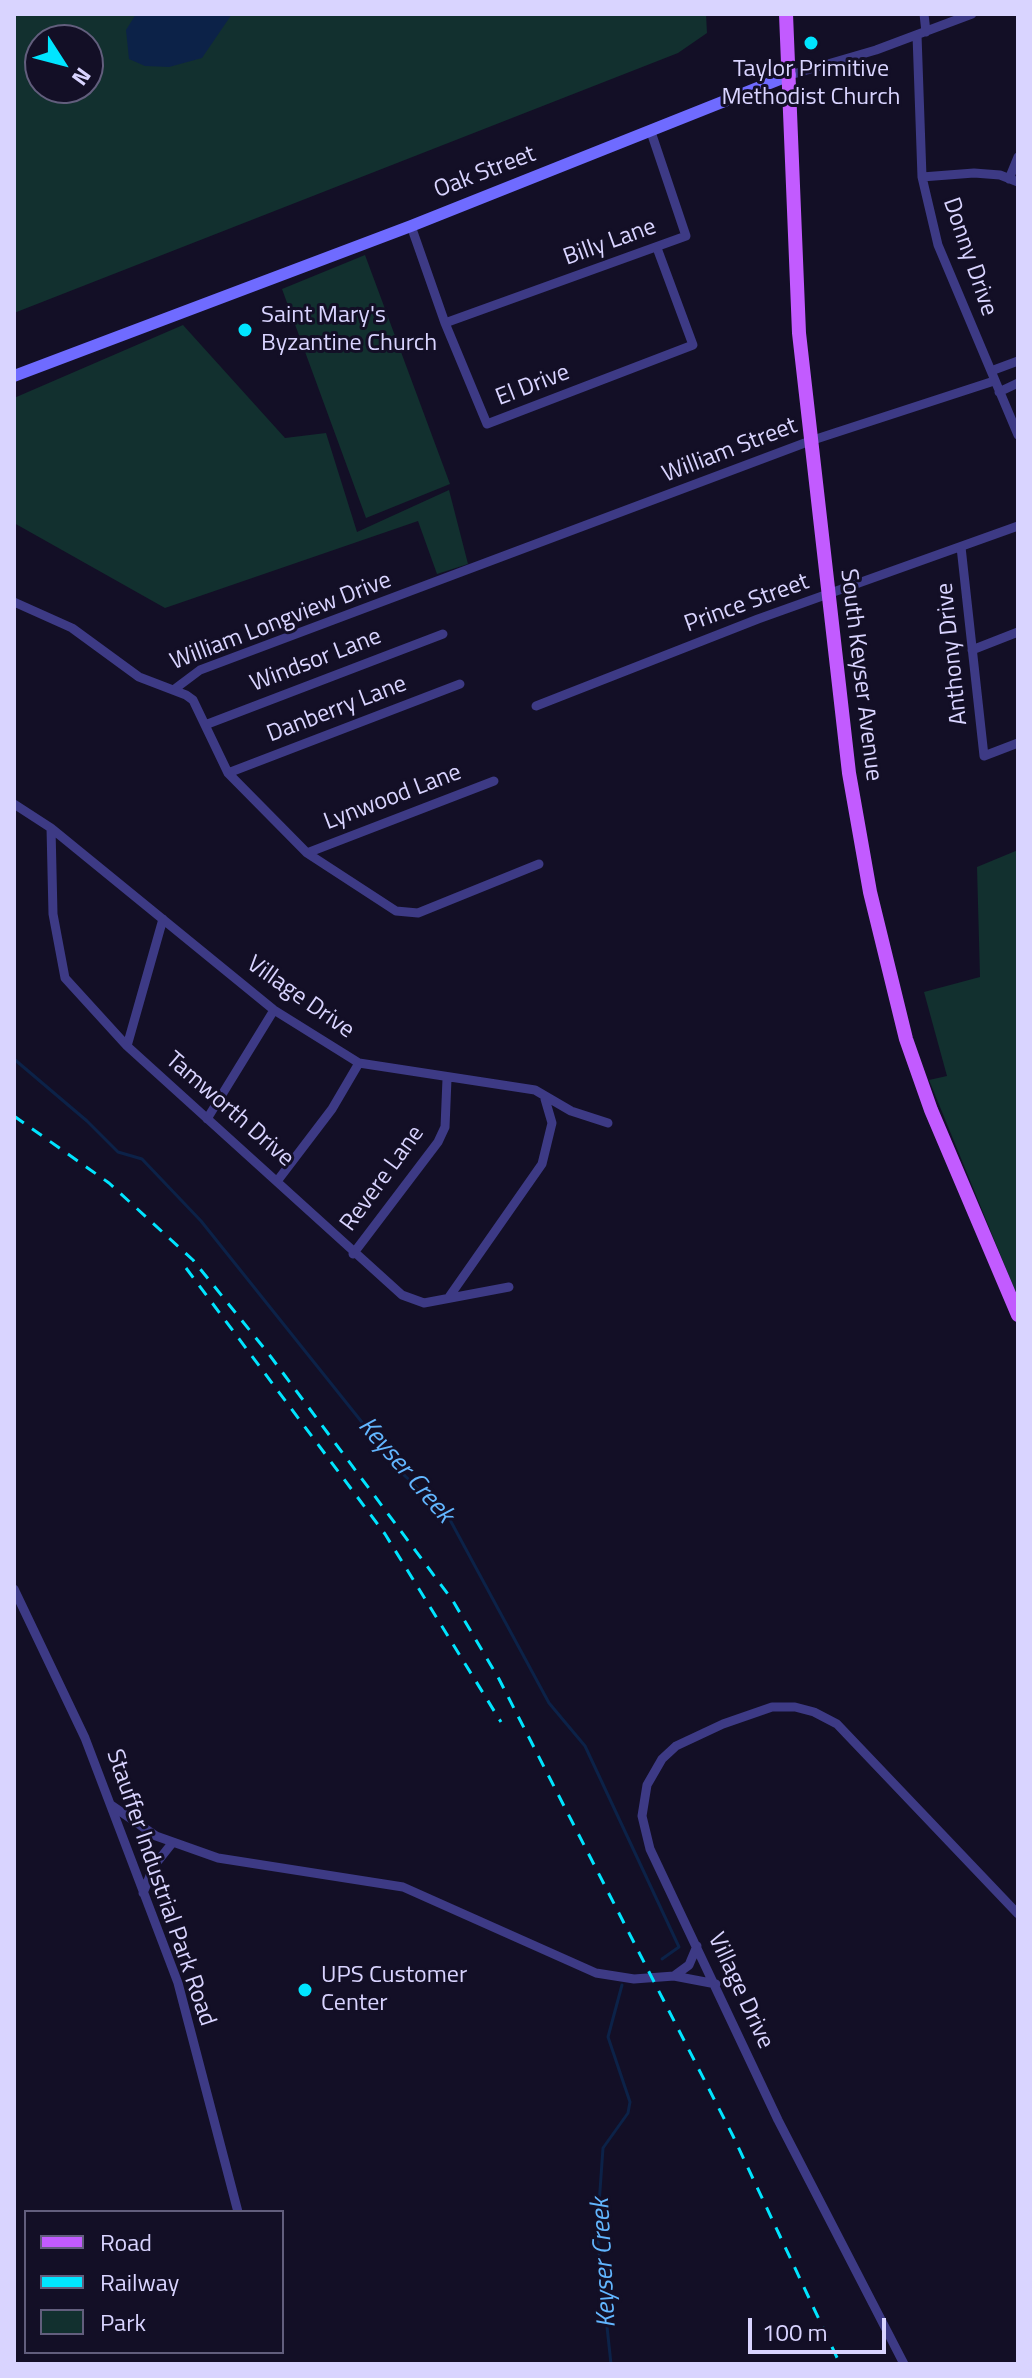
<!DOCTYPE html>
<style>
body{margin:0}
#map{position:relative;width:1032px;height:2378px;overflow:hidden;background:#130f26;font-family:"Titillium Web",sans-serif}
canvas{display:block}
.frame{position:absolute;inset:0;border:16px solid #d9d4ff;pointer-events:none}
.legend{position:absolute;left:24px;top:2210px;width:260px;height:144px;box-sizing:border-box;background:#130f26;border:2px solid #625e7d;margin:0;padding:10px 14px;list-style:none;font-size:24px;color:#d9d4ff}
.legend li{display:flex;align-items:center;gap:16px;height:40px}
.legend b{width:40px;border:2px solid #625e7d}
.north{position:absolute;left:24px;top:24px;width:80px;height:80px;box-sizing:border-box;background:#130f26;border:2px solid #625e7d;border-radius:50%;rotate:126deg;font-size:22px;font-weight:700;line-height:32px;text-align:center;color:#d9d4ff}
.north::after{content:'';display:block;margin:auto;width:28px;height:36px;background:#00e5ff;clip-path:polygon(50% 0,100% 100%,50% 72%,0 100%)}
.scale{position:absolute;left:748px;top:2318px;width:138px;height:36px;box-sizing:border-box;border:4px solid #d9d4ff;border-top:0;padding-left:10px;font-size:24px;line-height:28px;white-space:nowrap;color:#d9d4ff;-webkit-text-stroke:6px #130f26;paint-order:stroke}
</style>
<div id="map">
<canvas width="1032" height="2378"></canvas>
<div class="frame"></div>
<ul class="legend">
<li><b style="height:10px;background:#c25bff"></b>Road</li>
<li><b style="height:10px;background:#00e5ff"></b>Railway</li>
<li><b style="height:22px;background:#12302f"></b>Park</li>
</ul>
<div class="north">N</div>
<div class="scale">100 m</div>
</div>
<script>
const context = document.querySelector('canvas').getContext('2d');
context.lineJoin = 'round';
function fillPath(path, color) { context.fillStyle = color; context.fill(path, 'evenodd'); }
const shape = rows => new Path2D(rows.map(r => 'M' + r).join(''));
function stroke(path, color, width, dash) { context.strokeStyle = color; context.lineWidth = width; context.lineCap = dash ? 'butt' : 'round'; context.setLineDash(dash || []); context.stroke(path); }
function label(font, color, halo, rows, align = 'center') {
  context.font = font + ' "Titillium Web",sans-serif'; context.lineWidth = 6; context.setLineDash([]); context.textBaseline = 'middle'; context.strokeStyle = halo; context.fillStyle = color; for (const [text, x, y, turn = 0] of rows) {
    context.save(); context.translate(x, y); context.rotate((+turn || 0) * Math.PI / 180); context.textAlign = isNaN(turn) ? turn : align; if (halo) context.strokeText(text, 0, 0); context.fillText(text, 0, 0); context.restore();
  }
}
const green = shape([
 [14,14,706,14,707,33,678,53,14,313],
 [40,40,88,40,88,88,40,88],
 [365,255,450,484,366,518,282,289],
 [183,325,285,438,326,433,357,532,449,490,468,564,437,574,418,521,165,608,14,523,14,398],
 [1018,850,1018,1298,929,1080,947,1076,924,992,980,977,977,867]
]);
const water = shape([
 [136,14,176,15,232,14,202,58,169,67,145,66,129,59,126,30]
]);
const stream = shape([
 [14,1059,87,1121,118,1152,142,1159,201,1221,405,1476,449,1518,549,1703,585,1746,679,1947,662,1959],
 [611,2364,597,2233,603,2148,628,2113,630,2102,608,2037,622,1985]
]);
const street = shape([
 [924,14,926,32],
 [917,35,922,177,938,245,1018,435],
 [790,75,876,50,972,14],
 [922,177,974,173,1000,175,1018,182],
 [1009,179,1018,157],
 [411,226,445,323,487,424,693,345,657,248],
 [445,323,686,236,651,132],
 [991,371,1018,361],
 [999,392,1018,383],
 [961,547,984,756,1018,743],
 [14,602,72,628,139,677,186,695,193,700,228,773,307,853,396,911,418,913,539,864],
 [972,650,1018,632],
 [176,688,200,670,810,441,994,381],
 [536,706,758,619,1018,526],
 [205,725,443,634],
 [228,773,460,684],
 [14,804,51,828,274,1010,359,1063,535,1090,571,1111,608,1123],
 [51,828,53,914,65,978,127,1046,402,1295,424,1303,509,1287],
 [307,853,494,781],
 [127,1046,163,919],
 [207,1119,274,1010],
 [278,1180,332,1109,359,1063],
 [353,1254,438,1142,445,1127,447,1079],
 [449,1297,542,1164,552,1123,545,1099],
 [14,1589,85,1738,178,1983,238,2212],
 [111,1805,156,1836,218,1858,403,1887,596,1973,634,1979,674,1976,716,1984],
 [143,1893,154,1866,173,1842],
 [674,1976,689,1965,697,1946],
 [904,2364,778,2120,650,1849,642,1816,647,1785,662,1759,676,1746,723,1724,772,1707,795,1707,814,1712,837,1724,1018,1914]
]);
const secondary = shape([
 [14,376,411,226,790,75]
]);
const primary = shape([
 [786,14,799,333,849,773,870,892,906,1039,931,1110,1018,1315]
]);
const rail = shape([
 [14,1116,109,1183,193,1260,268,1353,453,1601,499,1679,733,2136,840,2364],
 [186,1268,385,1534,501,1722]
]);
const markers = [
 [811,43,8,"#00e5ff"],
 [245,330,8,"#00e5ff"],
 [305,1990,8,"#00e5ff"]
];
const poiNames = [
 ["Taylor Primitive",811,70,"center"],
 ["Methodist Church",811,98,"center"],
 ["Saint Mary's",261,316],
 ["Byzantine Church",261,344],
 ["UPS Customer",321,1976],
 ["Center",321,2004]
];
const streetNames = [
 ["Oak Street",485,173,-21],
 ["Billy Lane",610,243,-20],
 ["Donny Drive",969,257,71],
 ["El Drive",533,386,-21],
 ["William Street",730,451,-21],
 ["Prince Street",747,604,-20],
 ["William Longview Drive",281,622,-21],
 ["Anthony Drive",953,654,-96],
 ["Windsor Lane",316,661,-21],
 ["South Keyser Avenue",860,675,83],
 ["Danberry Lane",337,710,-21],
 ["Lynwood Lane",393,798,-21],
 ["Village Drive",300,998,35],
 ["Tamworth Drive",229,1110,41],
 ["Revere Lane",383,1179,-54],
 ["Stauffer Industrial Park Road",160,1888,71],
 ["Village Drive",740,1991,65]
];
const waterNames = [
 ["Keyser Creek",405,1471,49],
 ["Keyser Creek",605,2263,-93]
];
fillPath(green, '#12302f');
fillPath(water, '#0c2248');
stroke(stream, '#0c2248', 3);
stroke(street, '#3d3a85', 9);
stroke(secondary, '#6f6bff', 12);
stroke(primary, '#c25bff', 14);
stroke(rail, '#00e5ff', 3, [12, 10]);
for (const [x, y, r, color] of markers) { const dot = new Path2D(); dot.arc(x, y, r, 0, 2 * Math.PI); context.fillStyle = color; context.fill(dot); stroke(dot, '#130f26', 3); }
label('24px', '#d9d4ff', '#130f26', poiNames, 'left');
label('24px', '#d9d4ff', '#130f26', streetNames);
label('italic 26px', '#62b6ff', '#130f26', waterNames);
</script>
